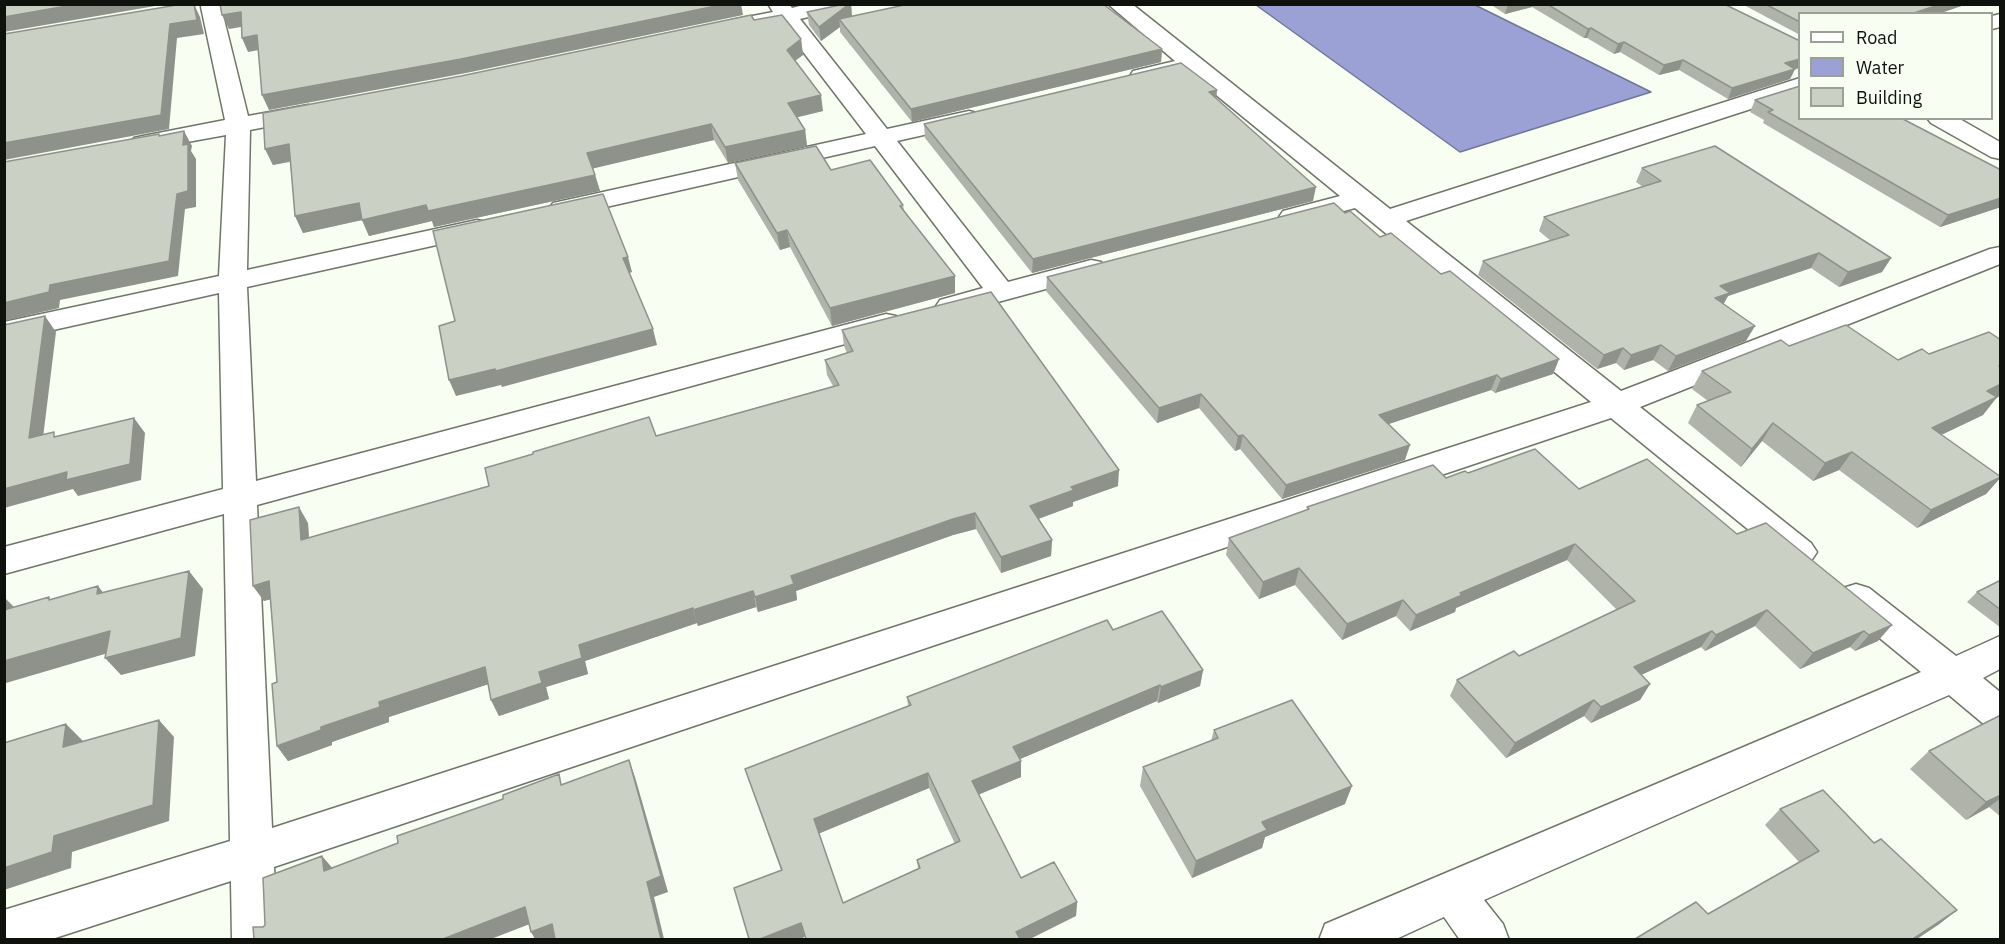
<!DOCTYPE html>
<style>
body{margin:0}
#map{position:relative;width:2005px;height:944px;overflow:hidden;background:#f8fef2;font-family:"IBM Plex Sans",sans-serif}
canvas{display:block}
.frame{position:absolute;inset:0;border:6px solid #0f110d;pointer-events:none}
.legend{position:absolute;left:1798px;top:12px;width:195px;height:108px;box-sizing:border-box;background:#f8fef2;border:2px solid #9b9f96;margin:0;padding:8px 10px;list-style:none;font-size:18px;color:#0f110d}
.legend li{display:flex;align-items:center;gap:12px;height:30px}
.legend b{width:30px;border:2px solid #9b9f96}
</style>
<div id="map">
<canvas width="2005" height="944"></canvas>
<div class="frame"></div>
<ul class="legend">
<li><b style="height:8px;background:#fff"></b>Road</li>
<li><b style="height:16px;background:#9ba1d5"></b>Water</li>
<li><b style="height:16px;background:#cbd0c5"></b>Building</li>
</ul>
</div>
<script>
const context = document.querySelector('canvas').getContext('2d');
context.lineJoin = 'round';
function fillPath(path, color) { context.fillStyle = color; context.fill(path, 'evenodd'); }
const shape = rows => new Path2D(rows.map(r => 'M' + r).join(''));
function stroke(path, color, width, dash) { context.strokeStyle = color; context.lineWidth = width; context.lineCap = dash ? 'butt' : 'round'; context.setLineDash(dash || []); context.stroke(path); }
const water = shape([
 [1256,5,1475,5,1651,92,1460,152,1256,5]
]);
const street = shape([
 [202,4,220,4,221,7,248,116,308,105,316,107,320,112,316,117,250,130,247,270,477,220,486,222,490,228,486,234,477,236,247,287,256,481,886,314,896,316,901,323,896,330,257,505,272,828,1591,402,1355,208,1292,225,1283,223,1279,217,1283,211,1340,196,1188,72,1141,83,1133,81,1130,76,1133,71,1175,61,1108,4,1132,4,1390,209,1800,78,1800,93,1406,221,1621,391,1990,249,2000,247,2000,264,1640,407,1811,543,1817,552,1811,561,1799,565,1787,561,1611,418,274,867,278,940,232,940,231,881,49,940,4,940,4,910,230,841,224,514,4,574,4,547,223,489,219,293,4,341,4,322,219,276,226,135,143,150,134,148,131,143,134,138,143,136,225,120,201,7,202,4],
 [768,4,789,4,792,8,807,4,849,4,846,8,800,19,887,129,969,111,977,113,981,118,977,123,897,141,1008,282,1091,260,1101,262,1105,268,1101,274,950,315,940,312,936,306,940,300,983,288,875,146,562,217,553,215,549,209,553,203,866,134,781,23,740,31,732,30,729,25,732,20,773,12,768,4],
 [2000,14,2000,27,1992,29,1992,16,2000,14],
 [1927,118,1958,118,2000,142,2000,159,1991,157,1931,123,1927,118],
 [1856,584,1869,588,1956,656,2000,636,2000,669,1983,678,2000,692,2000,731,1986,726,1949,695,1484,900,1503,924,1509,940,1460,940,1444,917,1394,940,1319,940,1325,924,1921,672,1843,608,1838,598,1843,588,1856,584]
]);
const wall = shape([
 [851,4,852,16,1162,49,1161,62,912,122,840,32,840,27,821,41,809,25,807,12],
 [1490,4,1724,4,1800,41,1800,68,1795,69,1790,79,1728,99,1679,70,1659,75,1620,52,1614,54,1587,38,1584,38,1532,7,1505,14],
 [1742,4,1967,4,1938,14,1800,14,1800,35],
 [754,20,801,39,803,55,795,61,823,111,797,117,805,130,807,146,728,163,714,140,593,168,600,191,434,227,432,221,369,236,362,220,303,233,295,216,290,162,273,165,265,149],
 [1216,98,1313,201,1032,273,925,138,924,124],
 [1755,100,2001,170,2001,207,1940,227,1763,123,1764,120,1750,112],
 [735,163,831,170,903,205,904,210,955,293,832,326,790,247,780,250,738,180],
 [1642,168,1891,258,1882,272,1839,287,1811,268,1728,296,1723,304,1746,341,1668,371,1653,360,1624,370,1616,363,1597,369,1478,275,1483,261,1551,241,1539,231,1544,217,1643,187,1636,182],
 [1345,213,1380,237,1441,274,1559,359,1553,374,1495,393,1491,390,1388,424,1405,460,1282,499,1240,449,1235,451,1199,408,1157,423,1046,291,1047,277],
 [842,330,1118,486,1073,502,1073,506,1038,519,1052,540,1051,556,1001,573,976,529,953,535,796,591,797,600,758,612,756,607,698,626,697,623,585,661,588,674,546,687,549,699,499,716,491,700,488,684,389,717,389,722,332,742,332,745,288,761,277,746,277,682,270,599,264,601,253,586,308,523,309,538,489,486,656,436,833,386,827,375,825,360,847,353,844,346],
 [2001,340,2001,396,1997,397,1983,415,1941,435,2001,477,1986,494,1917,528,1839,470,1813,481,1762,441,1741,467,1688,423,1697,405,1708,401,1692,389,1702,371,1789,346,1898,360],
 [1468,473,1579,489,1737,534,1878,641,1855,651,1850,647,1800,669,1755,626,1705,651,1701,647,1641,675,1650,684,1640,700,1591,723,1584,716,1506,758,1450,696,1457,680,1519,656,1617,610,1567,560,1456,608,1455,612,1410,631,1396,616,1342,640,1295,585,1259,599,1226,555,1229,538,1307,510,1307,507],
 [2001,580,2001,628,1967,602,1977,592],
 [1113,630,1203,670,1200,686,1158,703,1157,701,1020,759,1021,761,1021,777,979,794,1021,878,1077,902,1076,916,805,937,750,784,745,769,908,706,907,697],
 [929,788,955,844,917,860,918,869,843,903,819,833],
 [2001,715,2001,817,1989,807,1966,820,1910,769,1929,751],
 [1214,730,1345,804,1265,837,1262,848,1192,878,1140,786,1143,767,1211,741],
 [1780,809,1874,843,1957,910,1938,925,1635,939,1708,914,1799,862,1765,825]
]);
const shadedWall = shape([
 [78,4,167,4,4,32,4,17],
 [194,4,200,17,204,34,177,38,169,129,4,160,4,143,170,24],
 [725,4,741,4,743,15,466,73,269,110,262,95],
 [849,4,851,4,852,17,839,19,840,27,821,41,819,27],
 [1508,4,1533,4,1532,7,1505,14],
 [1941,4,1967,4,1938,14,1911,14],
 [241,12,247,26,229,29,222,15],
 [1591,28,1587,38,1584,38,1588,29],
 [257,35,264,49,248,52,242,38],
 [801,39,803,55,789,65,787,50],
 [1624,42,1620,52,1614,54,1618,44],
 [1162,49,1161,62,912,122,911,109],
 [1800,59,1800,68,1795,69,1790,79,1728,99,1732,88,1785,63],
 [1683,60,1679,70,1659,75,1664,65],
 [1217,90,1216,104,1209,92],
 [821,95,823,111,790,119,788,103],
 [711,124,714,140,591,169,587,153],
 [805,130,807,146,728,163,725,147],
 [184,131,192,146,191,151,196,159,196,207,185,209,178,276,60,300,59,308,4,321,4,303,50,285,183,145],
 [289,144,296,160,273,165,265,149],
 [595,175,600,191,434,227,432,221,369,236,362,220,303,233,295,216,359,203,426,205],
 [1316,187,1313,201,1032,273,1033,259],
 [2001,198,2001,207,1940,227,1948,215],
 [787,230,790,247,780,250,777,233],
 [1819,253,1811,268,1728,296,1722,307,1707,313,1720,286],
 [628,257,632,272,627,274,623,258],
 [1891,258,1882,272,1839,287,1848,272],
 [955,276,955,293,832,326,830,308],
 [45,316,56,332,41,454,29,438],
 [1755,326,1746,341,1668,371,1676,356],
 [653,329,657,345,502,387,501,385,456,396,449,380],
 [1661,345,1653,360,1624,370,1631,355],
 [1623,348,1616,363,1597,369,1604,355],
 [1559,359,1553,374,1495,393,1501,379],
 [1497,375,1491,390,1374,429,1379,415],
 [2001,384,2001,396,1997,397,1983,415,1918,446,1932,428,1987,391],
 [1201,394,1199,408,1157,423,1159,408],
 [134,418,145,433,141,480,78,496,73,489,4,508,4,489],
 [1773,423,1762,441,1741,467,1752,449],
 [1243,435,1240,449,1235,451,1238,436],
 [1410,445,1405,460,1282,499,1286,485],
 [1852,452,1839,470,1813,481,1825,463],
 [1119,470,1118,486,1073,502,1073,506,1030,522,1030,506,1071,487],
 [2001,477,1986,494,1917,528,1931,510],
 [299,507,308,523,310,556,301,540],
 [975,513,976,529,953,535,796,591,797,600,758,612,755,597,791,576,953,519],
 [1052,540,1051,556,1001,573,1001,557],
 [1575,544,1567,560,1456,608,1455,612,1410,631,1416,615,1460,593],
 [1299,568,1295,585,1259,599,1263,582],
 [189,571,203,589,195,656,121,675,105,658],
 [269,581,279,597,264,601,253,586],
 [98,586,112,604,97,594],
 [753,591,756,607,698,626,693,610],
 [4,597,19,612,4,616],
 [1403,600,1396,616,1342,640,1347,624],
 [693,608,697,623,585,661,588,674,546,687,549,699,499,716,491,700,539,672,579,645],
 [1767,610,1755,626,1705,651,1716,635],
 [1892,625,1878,641,1855,651,1869,635],
 [110,631,125,648,6,683,4,697,4,661],
 [1712,631,1701,647,1624,683,1634,667],
 [1864,631,1850,647,1800,669,1813,653],
 [485,667,492,683,389,717,389,722,332,742,332,745,288,761,277,746,379,702],
 [1203,670,1200,686,1158,703,1161,687],
 [1650,684,1640,700,1591,723,1601,707],
 [1160,685,1157,701,1013,762,1013,747],
 [1594,700,1584,716,1506,758,1515,743],
 [159,720,174,737,169,821,72,852,71,868,4,890,4,868,54,836],
 [66,724,83,741,81,764,63,747],
 [629,760,635,777,668,892,654,897,664,939,661,939,647,882],
 [1021,761,1021,777,973,797,972,781],
 [928,773,929,788,818,834,814,819],
 [1352,786,1345,804,1265,837,1262,848,1192,878,1196,861,1262,822],
 [2001,795,2001,798,1989,807,1966,820,1986,802],
 [322,856,335,871,324,871],
 [1077,902,1076,916,1030,939,1016,939,1016,932],
 [525,907,535,922,491,939,443,939],
 [1957,910,1938,925,1917,939,1913,939],
 [801,923,805,937,799,939,760,939],
 [552,924,558,939,535,939,531,932]
]);
const building = shape([
 [4,4,78,4,4,17,4,4],
 [183,4,194,4,197,20,170,24,161,115,4,143,4,34,183,4],
 [220,4,725,4,461,59,262,95,257,35,242,38,241,12,222,15,220,4],
 [845,4,849,4,819,27,807,12,845,4],
 [909,4,1103,4,1162,49,911,109,839,19,909,4],
 [1547,4,1724,4,1800,41,1800,59,1785,63,1795,69,1732,88,1683,60,1664,65,1624,42,1618,44,1591,28,1588,29,1547,4],
 [1765,4,1941,4,1911,14,1800,14,1800,22,1765,4],
 [751,15,754,20,782,15,801,39,787,50,821,95,788,103,805,130,725,147,711,124,587,153,595,175,428,211,426,205,362,220,359,203,295,216,289,144,265,149,263,113,461,76,751,15],
 [1181,63,1217,90,1209,92,1316,187,1033,259,924,124,1181,63],
 [1800,86,1800,118,1901,118,2001,170,2001,198,1948,215,1768,112,1773,110,1755,100,1800,86],
 [184,131,183,145,188,144,188,191,177,194,169,261,50,285,49,292,4,303,4,162,159,134,159,136,184,131],
 [816,146,831,170,870,160,903,205,900,206,955,276,830,308,787,230,777,233,735,163,816,146],
 [1715,146,1891,258,1848,272,1819,253,1720,286,1730,293,1715,298,1755,326,1676,356,1661,345,1631,355,1623,348,1604,355,1483,261,1569,235,1544,217,1661,181,1642,168,1715,146],
 [603,194,628,257,623,258,653,329,496,371,495,369,449,380,439,326,455,321,433,231,603,194],
 [1334,203,1345,213,1350,211,1380,237,1391,233,1441,274,1450,271,1559,359,1501,379,1497,375,1379,415,1410,445,1286,485,1243,435,1238,436,1201,394,1159,408,1047,277,1334,203],
 [991,292,1119,470,1071,487,1074,490,1030,506,1052,540,1001,557,975,513,953,519,791,576,794,584,755,597,753,591,693,610,693,608,579,645,582,658,539,672,542,683,491,700,485,667,379,702,380,707,321,727,321,730,277,746,272,684,277,682,269,581,253,586,250,520,299,507,301,540,489,486,485,468,533,454,533,452,649,417,656,436,839,385,825,360,853,351,842,330,991,292],
 [45,316,29,438,54,432,54,437,134,418,130,464,66,480,67,472,4,489,4,325,45,316],
 [1846,325,1898,360,1922,349,1929,354,1989,332,2001,340,2001,366,1999,366,2001,368,2001,384,1987,391,1997,397,1932,428,2001,477,1931,510,1852,452,1825,463,1773,423,1752,449,1697,405,1731,392,1702,371,1781,340,1789,346,1846,325],
 [1535,449,1579,489,1647,459,1737,534,1766,523,1892,625,1869,635,1864,631,1813,653,1767,610,1716,635,1712,631,1634,667,1650,684,1601,707,1594,700,1515,743,1457,680,1514,651,1519,656,1635,601,1575,544,1460,593,1462,595,1416,615,1403,600,1347,624,1299,568,1263,582,1229,538,1309,509,1307,507,1433,465,1446,478,1465,471,1468,473,1535,449],
 [189,571,181,638,105,658,110,631,4,661,4,610,49,597,49,600,98,586,97,594,189,571],
 [2001,580,2001,610,1977,592,2001,580],
 [1162,611,1203,670,1161,687,1160,685,1013,747,1021,761,972,781,1021,878,1054,862,1077,902,1016,932,1020,939,806,939,801,923,760,939,749,939,734,888,782,870,745,769,911,705,907,697,1107,620,1113,630,1162,611],
 [928,773,960,841,917,860,920,868,843,903,814,819,928,773],
 [1292,700,1352,786,1262,822,1267,830,1196,861,1143,767,1218,738,1214,730,1292,700],
 [2001,715,2001,795,1986,802,1929,751,2001,715],
 [159,720,153,805,54,836,52,852,4,868,4,743,66,724,63,747,159,720],
 [629,760,661,876,647,882,661,939,555,939,552,924,531,932,525,907,443,939,254,939,253,927,263,927,265,925,263,878,322,856,324,871,398,843,397,836,503,799,503,795,559,774,561,785,629,760],
 [1823,790,1874,843,1881,839,1957,910,1913,939,1635,939,1696,902,1708,914,1819,851,1780,809,1823,790]
]);
fillPath(water, '#9ba1d5');
stroke(water, '#717699', 1.5);
stroke(street, '#70756a', 3);
fillPath(street, '#fff');
fillPath(wall, '#afb3a9');
fillPath(shadedWall, '#8e928a');
fillPath(building, '#cbd0c5');
stroke(building, '#8e928a', 1.5);
</script>
